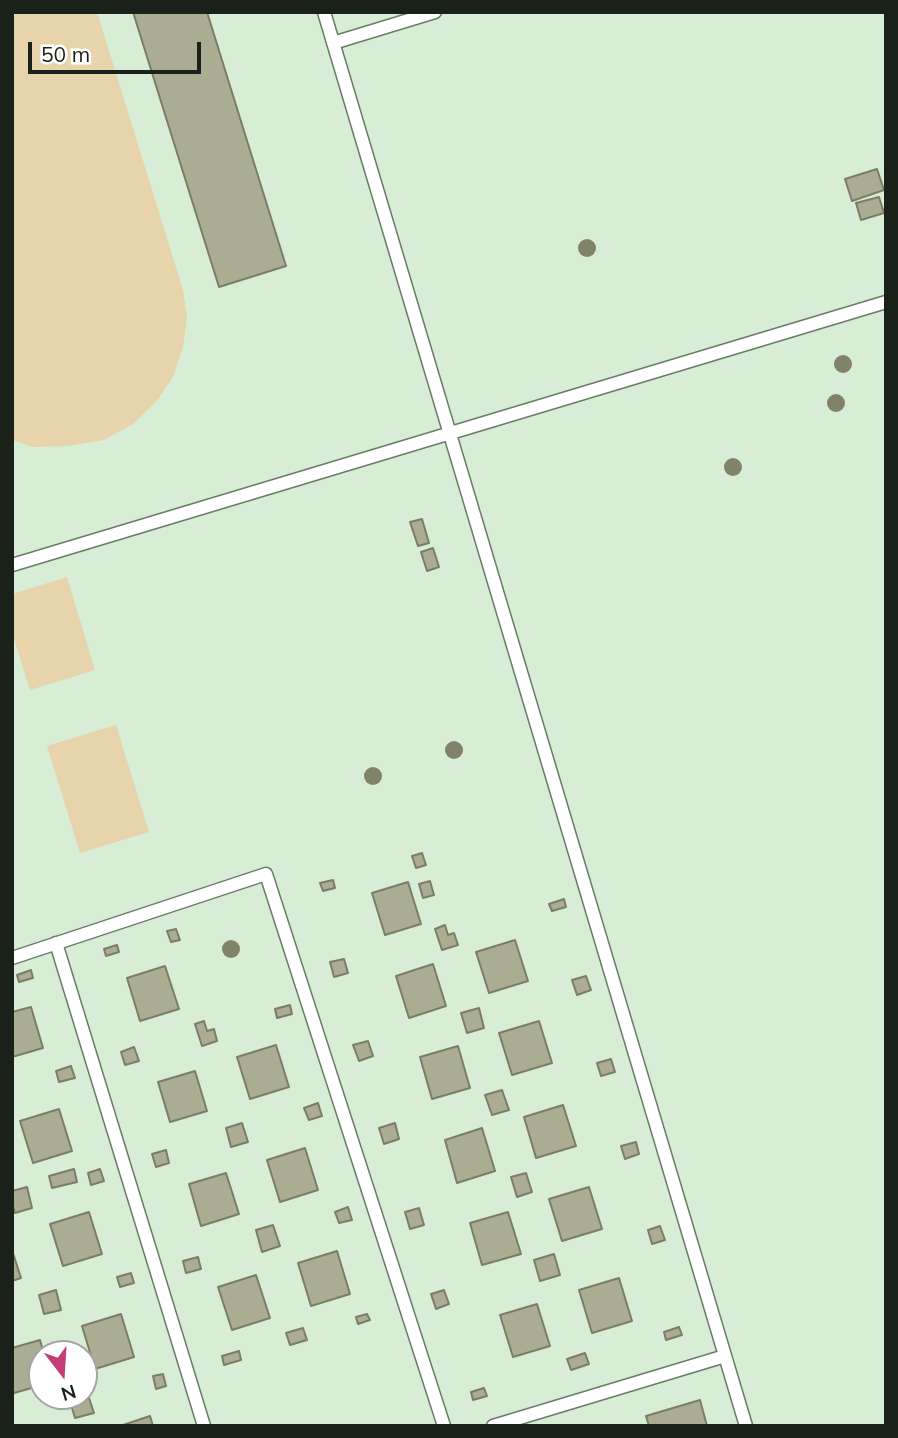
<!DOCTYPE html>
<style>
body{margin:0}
#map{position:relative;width:898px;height:1438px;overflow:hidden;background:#d8edd6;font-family:Mulish,sans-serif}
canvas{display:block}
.frame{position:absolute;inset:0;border:14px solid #1a2119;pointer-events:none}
.north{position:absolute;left:28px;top:1340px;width:70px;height:70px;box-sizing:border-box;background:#fff;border:2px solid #a3a6a3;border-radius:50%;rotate:163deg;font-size:19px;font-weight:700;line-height:28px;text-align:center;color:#1a2119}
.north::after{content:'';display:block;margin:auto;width:24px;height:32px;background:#c43c78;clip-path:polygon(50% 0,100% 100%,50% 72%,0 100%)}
.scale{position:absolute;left:28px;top:42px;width:173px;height:32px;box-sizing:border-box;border:4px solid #1a2119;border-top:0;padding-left:9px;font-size:21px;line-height:24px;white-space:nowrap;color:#1a2119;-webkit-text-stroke:5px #fff;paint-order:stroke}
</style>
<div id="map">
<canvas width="898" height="1438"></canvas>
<div class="frame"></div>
<div class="north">N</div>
<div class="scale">50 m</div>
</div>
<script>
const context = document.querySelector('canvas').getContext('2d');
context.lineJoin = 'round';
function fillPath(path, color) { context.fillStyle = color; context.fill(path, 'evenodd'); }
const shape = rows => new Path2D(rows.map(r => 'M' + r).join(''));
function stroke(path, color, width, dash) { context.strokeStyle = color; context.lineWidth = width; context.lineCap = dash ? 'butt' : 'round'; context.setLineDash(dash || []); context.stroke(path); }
const green = shape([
 [12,12,97,12,183,290,187,318,183,347,173,377,156,402,133,424,104,440,69,446,33,447,12,440],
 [67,577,95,670,30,690,12,632,12,594],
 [116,725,149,832,80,853,47,746]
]);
const building = shape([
 [133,12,207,12,286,266,219,287,133,12],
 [877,169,884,190,852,201,845,179,877,169],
 [879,197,884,213,861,220,856,203,879,197],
 [422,519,429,543,418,546,410,522,422,519],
 [433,548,439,567,427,571,421,552,433,548],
 [422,853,426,865,416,868,412,856,422,853],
 [333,880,335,888,323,891,320,883,333,880],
 [430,881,434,895,423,898,419,884,430,881],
 [408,882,421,924,385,935,372,893,408,882],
 [564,899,566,907,552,911,549,904,564,899],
 [445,925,448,935,454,933,458,945,442,950,435,929,445,925],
 [176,929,180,940,171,942,167,931,176,929],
 [515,940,528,981,489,993,476,952,515,940],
 [117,945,119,952,106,956,104,949,117,945],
 [344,959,348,973,334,977,330,962,344,959],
 [433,964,446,1006,409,1018,396,976,433,964],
 [165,966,179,1009,140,1021,127,978,165,966],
 [31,970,33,978,19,982,17,975,31,970],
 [586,976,591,990,577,995,572,980,586,976],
 [290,1005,292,1014,277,1018,275,1009,290,1005],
 [31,1007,43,1048,12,1057,12,1012,31,1007],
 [479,1008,484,1028,467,1033,461,1013,479,1008],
 [204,1021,207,1031,214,1029,217,1041,202,1046,195,1024,204,1021],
 [539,1021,552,1063,512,1075,499,1033,539,1021],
 [368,1041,373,1056,359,1061,353,1045,368,1041],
 [276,1045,289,1087,250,1099,237,1057,276,1045],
 [458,1046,470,1088,432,1099,420,1057,458,1046],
 [134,1047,139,1061,125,1065,121,1052,134,1047],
 [611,1059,615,1072,601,1076,597,1063,611,1059],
 [71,1066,75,1078,59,1082,56,1071,71,1066],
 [195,1071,207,1111,170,1122,158,1082,195,1071],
 [502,1090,509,1110,492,1115,485,1095,502,1090],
 [318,1103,322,1116,309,1120,304,1108,318,1103],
 [563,1105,576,1146,536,1158,524,1117,563,1105],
 [59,1109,72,1151,33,1163,20,1121,59,1109],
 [242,1123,248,1142,231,1147,226,1128,242,1123],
 [395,1123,399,1139,384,1144,379,1128,395,1123],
 [482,1128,495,1171,457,1183,445,1140,482,1128],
 [636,1142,639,1154,625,1159,621,1146,636,1142],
 [305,1148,318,1190,280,1202,267,1160,305,1148],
 [166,1150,169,1163,156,1167,152,1154,166,1150],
 [74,1169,77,1182,52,1188,49,1176,74,1169],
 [100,1169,104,1181,91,1185,88,1173,100,1169],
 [226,1173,239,1214,201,1226,189,1184,226,1173],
 [526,1173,532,1192,517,1197,511,1177,526,1173],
 [27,1187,32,1208,15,1213,12,1203,12,1191,27,1187],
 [589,1187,602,1229,562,1241,549,1199,589,1187],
 [348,1207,352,1220,339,1223,335,1212,348,1207],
 [419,1208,424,1225,410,1229,405,1212,419,1208],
 [89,1212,102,1254,63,1266,50,1224,89,1212],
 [508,1212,521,1254,482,1265,470,1223,508,1212],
 [273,1225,280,1246,262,1252,256,1230,273,1225],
 [660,1226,665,1240,652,1244,648,1230,660,1226],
 [12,1250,21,1278,12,1281,12,1250],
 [337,1251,350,1294,311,1306,298,1263,337,1251],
 [554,1254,560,1275,540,1281,534,1260,554,1254],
 [198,1257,201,1269,186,1273,183,1261,198,1257],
 [131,1273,134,1283,120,1287,117,1277,131,1273],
 [256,1275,270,1318,232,1330,218,1287,256,1275],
 [619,1278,632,1321,592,1333,579,1290,619,1278],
 [56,1290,61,1310,44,1314,39,1295,56,1290],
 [444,1290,449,1304,436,1309,431,1294,444,1290],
 [537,1304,550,1346,513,1357,500,1315,537,1304],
 [121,1314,134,1357,95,1369,82,1326,121,1314],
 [367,1314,370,1320,358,1324,356,1317,367,1314],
 [679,1327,682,1335,666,1340,664,1332,679,1327],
 [303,1328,307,1340,290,1345,286,1333,303,1328],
 [40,1340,44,1354,42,1354,42,1385,14,1393,12,1388,12,1348,40,1340],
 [239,1351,241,1360,224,1365,222,1356,239,1351],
 [585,1353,589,1364,571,1370,567,1359,585,1353],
 [163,1374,166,1386,156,1389,153,1376,163,1374],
 [484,1388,487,1396,473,1400,471,1392,484,1388],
 [87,1392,94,1413,75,1418,69,1398,75,1396,84,1396,84,1393,87,1392],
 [700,1400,707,1426,649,1426,646,1416,700,1400],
 [150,1416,153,1426,120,1426,150,1416]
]);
const service = shape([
 [324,12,746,1426],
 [333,43,435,12],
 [12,565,886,302],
 [56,943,204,1426],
 [12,958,266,874,444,1426],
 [493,1426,725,1356]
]);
const trees = [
 [587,248],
 [843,364],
 [836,403],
 [733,467],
 [454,750],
 [373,776],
 [231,949]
];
fillPath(green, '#e7d3ac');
fillPath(building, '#aaad92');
stroke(building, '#7b7e65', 2);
stroke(service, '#6a7c68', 15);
stroke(service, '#fff', 12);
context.fillStyle = '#818369';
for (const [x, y] of trees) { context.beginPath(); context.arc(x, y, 9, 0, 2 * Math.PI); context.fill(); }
</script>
